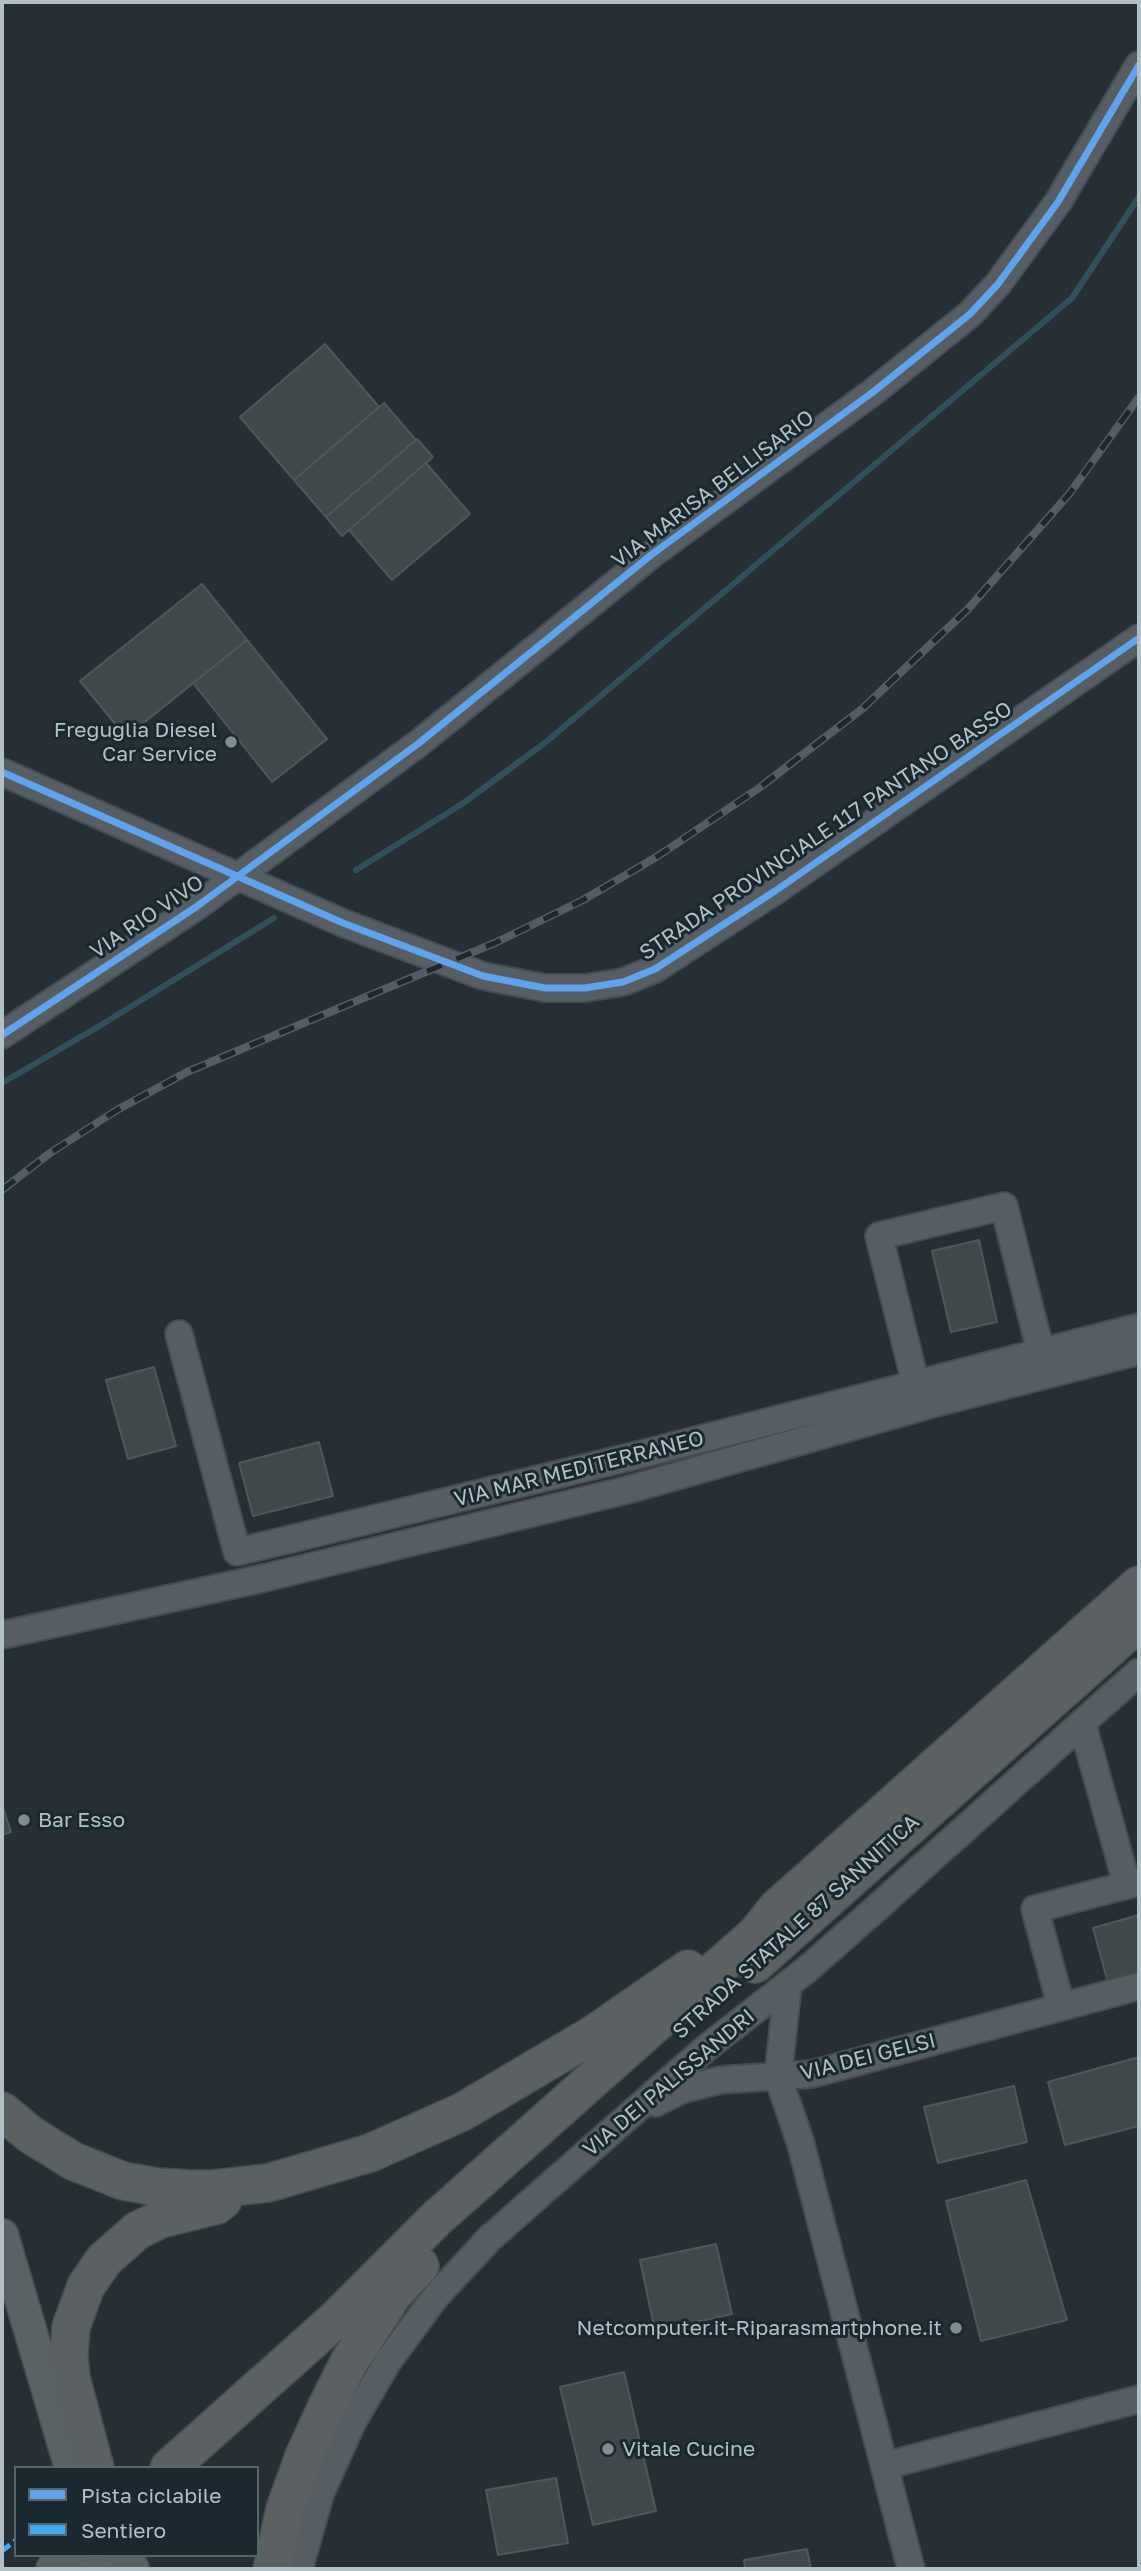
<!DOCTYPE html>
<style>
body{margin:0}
#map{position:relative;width:1141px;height:2571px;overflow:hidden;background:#263034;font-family:"Golos Text",sans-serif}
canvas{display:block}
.frame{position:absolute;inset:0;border:4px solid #afc0c7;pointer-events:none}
.legend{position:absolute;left:14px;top:2466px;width:245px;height:91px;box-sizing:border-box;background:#19292f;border:2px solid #55656c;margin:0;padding:9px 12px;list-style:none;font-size:21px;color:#afc0c7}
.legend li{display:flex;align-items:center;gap:14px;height:35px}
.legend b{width:35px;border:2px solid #55656c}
</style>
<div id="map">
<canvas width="1141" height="2571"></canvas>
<div class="frame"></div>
<ul class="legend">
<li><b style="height:9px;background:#60a3ed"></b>Pista ciclabile</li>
<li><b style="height:9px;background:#3fa9f5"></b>Sentiero</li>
</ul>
</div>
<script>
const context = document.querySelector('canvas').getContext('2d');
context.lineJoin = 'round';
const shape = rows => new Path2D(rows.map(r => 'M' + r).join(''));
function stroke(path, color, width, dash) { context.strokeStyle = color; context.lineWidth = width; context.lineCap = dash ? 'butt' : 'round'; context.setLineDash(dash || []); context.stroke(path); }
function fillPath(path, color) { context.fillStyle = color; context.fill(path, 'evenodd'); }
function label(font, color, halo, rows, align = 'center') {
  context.font = font + ' "Golos Text",sans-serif'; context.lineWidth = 6; context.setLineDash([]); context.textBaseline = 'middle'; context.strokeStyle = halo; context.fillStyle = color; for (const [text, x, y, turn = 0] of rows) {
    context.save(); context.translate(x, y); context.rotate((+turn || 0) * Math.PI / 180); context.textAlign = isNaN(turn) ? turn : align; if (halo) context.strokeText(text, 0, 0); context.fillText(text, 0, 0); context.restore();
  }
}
const stream = shape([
 [356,870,462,804,546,742,1072,298,1139,197],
 [2,1083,101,1025,274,918]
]);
const building = shape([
 [325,344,379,407,294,480,240,417,325,344],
 [384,403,416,440,326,517,294,480,384,403],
 [417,439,433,457,342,536,326,517,417,439],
 [426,463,470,514,392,580,349,530,426,463],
 [202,584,247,640,126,737,80,681,202,584],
 [247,640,327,739,272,782,193,683,247,640],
 [979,1240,997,1322,951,1332,932,1251,979,1240],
 [154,1367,176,1446,128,1459,106,1380,154,1367],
 [319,1442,333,1496,253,1516,239,1463,319,1442],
 [2,1805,11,1832,2,1835,2,1805],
 [1139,1915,1139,1975,1108,1983,1093,1928,1139,1915],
 [1139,2057,1139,2126,1065,2145,1048,2082,1139,2057],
 [1014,2086,1027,2142,938,2163,924,2107,1014,2086],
 [1026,2180,1067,2320,981,2341,946,2201,1026,2180],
 [716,2244,732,2314,655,2331,640,2260,716,2244],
 [624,2372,656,2511,593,2525,560,2387,624,2372],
 [556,2478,568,2543,498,2555,486,2490,556,2478],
 [807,2549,811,2569,745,2569,744,2560,807,2549]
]);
const minor = shape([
 [2,772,343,923,483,976,545,988,585,988,623,982,655,969,775,891,1139,638],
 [2,1035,196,907,419,743,651,555,873,392,970,314,998,284,1058,202,1139,65],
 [179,1334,237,1552,642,1454,1139,1327],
 [916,1385,879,1236,1004,1206,1041,1353],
 [2,1635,264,1578,627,1490,932,1404,1139,1351],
 [1082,1723,1127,1885],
 [788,1984,778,2077,800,2141,911,2569],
 [1061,2006,1035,1909,1139,1882],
 [655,2103,681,2090,720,2080,812,2074,1139,1986],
 [884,2466,1139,2399],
 [299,2569,321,2492,352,2423,388,2361,437,2295,490,2238,705,2049,805,1971,861,1922,1139,1672]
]);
const major = shape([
 [2,2235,71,2468],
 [97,2555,101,2569]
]);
const highway = shape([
 [755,1964,1139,1622],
 [2,2111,31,2135,73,2161,123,2181,158,2187,189,2189,213,2189,268,2183,370,2153,462,2112,594,2034,688,1969],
 [95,2468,71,2378,69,2355,71,2327,86,2286,104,2260,138,2230,161,2219,217,2205,223,2200],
 [169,2468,335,2320,437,2218,756,1934,777,1908,1139,1585],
 [122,2555,130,2569],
 [55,2569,70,2555],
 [272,2569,285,2509,304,2456,327,2406,349,2362,372,2327,393,2294,420,2266]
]);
const rail = shape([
 [2,1190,50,1153,117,1110,187,1072,497,942,583,900,658,856,759,788,862,709,968,609,1070,493,1139,397]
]);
const quiet = shape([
 [2,2551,16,2540]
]);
const cycleway = shape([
 [2,772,343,923,483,976,545,988,585,988,623,982,655,969,775,891,1139,638],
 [2,1035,196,907,419,743,651,555,873,392,970,314,998,284,1058,202,1139,65]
]);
const markers = [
 [231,742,7,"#7f8e94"],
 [24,1820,7,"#7f8e94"],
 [956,2328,7,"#7f8e94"],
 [608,2449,7,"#7f8e94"]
];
const streetNames = [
 ["VIA MARISA BELLISARIO",713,489,-37],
 ["STRADA PROVINCIALE 117 PANTANO BASSO",826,831,-34],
 ["VIA RIO VIVO",147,917,-34],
 ["VIA MAR MEDITERRANEO",579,1469,-14],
 ["STRADA STATALE 87 SANNITICA",796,1927,-42],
 ["VIA DEI GELSI",868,2057,-14],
 ["VIA DEI PALISSANDRI",669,2083,-40]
];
const poiNames = [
 ["Freguglia Diesel",217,730],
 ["Car Service",217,754],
 ["Bar Esso",38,1820,"left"],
 ["Netcomputer.it-Riparasmartphone.it",942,2328],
 ["Vitale Cucine",622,2449,"left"]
];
stroke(stream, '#30515c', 6);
fillPath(building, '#40484c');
stroke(building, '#4e585c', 2);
stroke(minor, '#444c4f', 30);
stroke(major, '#434d51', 35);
stroke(highway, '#434d50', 40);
stroke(minor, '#565e63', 26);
stroke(major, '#596265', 32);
stroke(highway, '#5b6162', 37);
stroke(rail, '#555d60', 8);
stroke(rail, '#19292f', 5, [16]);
stroke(quiet, '#3fa9f5', 5, [10, 5]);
stroke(cycleway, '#60a3ed', 7);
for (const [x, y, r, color] of markers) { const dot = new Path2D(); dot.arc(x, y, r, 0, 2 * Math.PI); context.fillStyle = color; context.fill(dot); stroke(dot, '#19292f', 2.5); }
label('21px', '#afc0c7', '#19292f', streetNames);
label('21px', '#afc0c7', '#19292f', poiNames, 'right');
</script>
